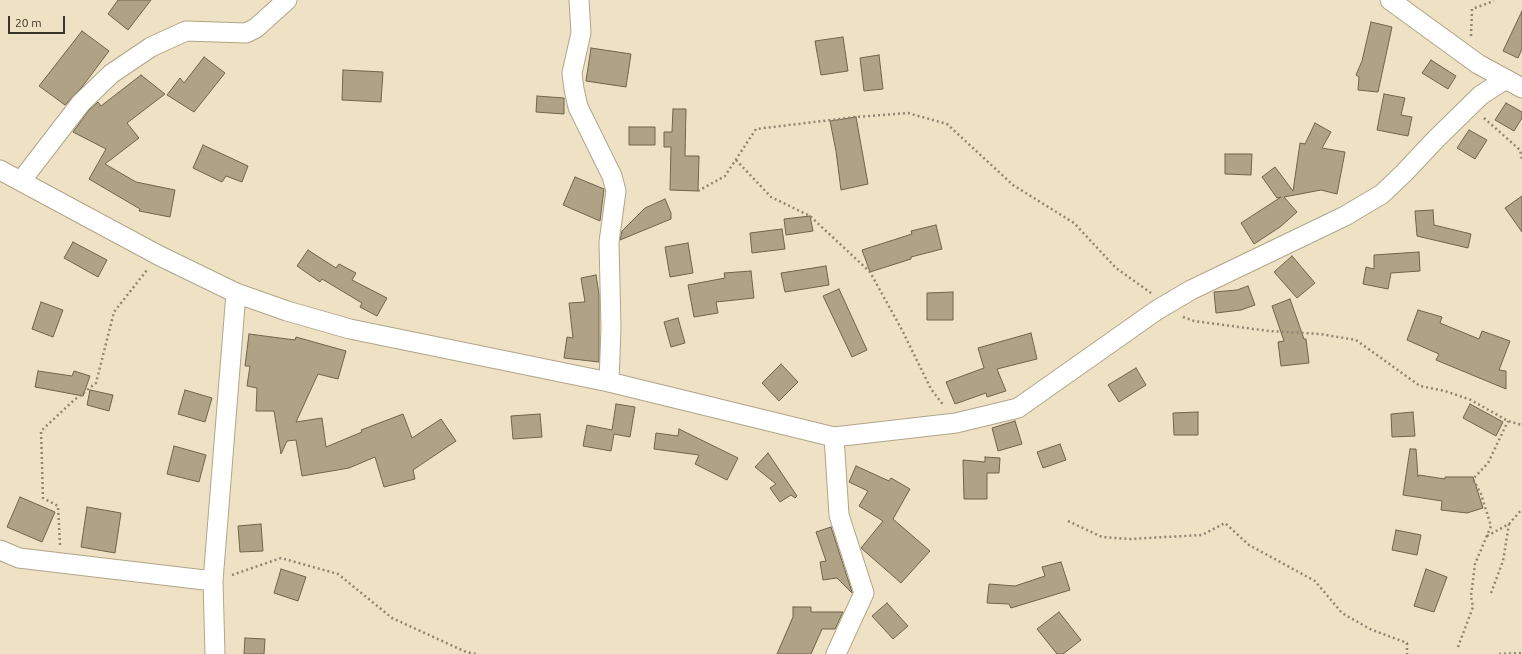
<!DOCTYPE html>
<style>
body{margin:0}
#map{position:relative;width:1522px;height:654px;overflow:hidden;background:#efe2c4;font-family:Ubuntu,sans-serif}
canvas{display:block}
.scale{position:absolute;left:8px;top:16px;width:57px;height:18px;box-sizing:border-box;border:2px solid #393429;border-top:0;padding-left:5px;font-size:12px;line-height:14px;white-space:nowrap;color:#393429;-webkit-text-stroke:3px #efe2c4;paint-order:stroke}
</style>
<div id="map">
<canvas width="1522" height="654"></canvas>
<div class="scale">20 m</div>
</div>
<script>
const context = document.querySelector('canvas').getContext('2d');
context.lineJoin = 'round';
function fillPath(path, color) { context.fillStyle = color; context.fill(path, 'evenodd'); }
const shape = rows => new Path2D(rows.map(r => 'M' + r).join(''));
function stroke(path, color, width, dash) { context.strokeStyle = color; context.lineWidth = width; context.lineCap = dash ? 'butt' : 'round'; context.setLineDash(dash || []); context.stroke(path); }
const building = shape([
 [118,0,151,0,128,30,108,14,118,0],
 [1522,11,1522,49,1518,58,1503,51,1522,11],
 [1371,22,1392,27,1378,92,1358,90,1359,77,1356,75,1362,61,1371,22],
 [82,31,109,51,82,87,65,105,39,86,82,31],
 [843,37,848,71,821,75,815,41,843,37],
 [591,48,631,54,626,87,586,81,591,48],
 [879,55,883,89,864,91,860,58,879,55],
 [204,57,225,73,194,112,167,95,180,78,184,83,204,57],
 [1431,60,1456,76,1448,89,1422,73,1431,60],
 [343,70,383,72,381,102,342,100,343,70],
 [141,75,165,94,127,123,139,138,105,164,136,182,175,190,170,217,139,211,140,209,89,179,106,149,73,132,89,110,98,102,101,106,141,75],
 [1384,94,1405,98,1401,115,1412,117,1408,136,1377,130,1384,94],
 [537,96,564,98,564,114,536,112,537,96],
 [1506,103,1522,112,1522,118,1514,131,1495,120,1506,103],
 [673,109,686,109,685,156,699,156,698,191,670,190,671,147,664,147,664,132,672,132,673,109],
 [856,117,868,184,841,190,836,151,830,121,856,117],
 [1315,123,1331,132,1322,148,1345,152,1337,194,1321,190,1284,197,1297,212,1280,227,1254,244,1241,223,1281,197,1277,198,1262,177,1275,167,1293,191,1300,143,1305,144,1315,123],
 [629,127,655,127,655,145,629,145,629,127],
 [1469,130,1487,140,1475,159,1457,148,1469,130],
 [203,145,248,166,242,182,226,176,222,182,193,168,203,145],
 [1225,154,1252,154,1251,175,1225,174,1225,154],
 [575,177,604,189,600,221,563,205,575,177],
 [1522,196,1522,232,1505,208,1522,196],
 [665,199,671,213,671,219,620,240,622,231,645,208,665,199],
 [1433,210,1434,225,1471,234,1468,248,1417,236,1415,211,1433,210],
 [810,216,813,231,786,235,784,219,810,216],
 [936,225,942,249,911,257,911,259,870,272,862,250,912,234,911,231,936,225],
 [782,229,785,249,752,253,750,233,782,229],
 [73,242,107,260,98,277,64,258,73,242],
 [688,243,693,273,670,277,665,247,688,243],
 [308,250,336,268,339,264,356,273,352,280,387,298,377,316,360,307,362,303,322,279,320,282,297,266,308,250],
 [1419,252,1420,271,1391,273,1388,289,1363,284,1366,267,1374,269,1374,255,1419,252],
 [1292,256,1315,283,1297,298,1274,272,1292,256],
 [826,266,829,285,785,292,781,273,826,266],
 [751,271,754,298,716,302,718,313,694,317,688,285,725,278,724,273,751,271],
 [596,275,599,294,599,362,564,358,567,337,573,338,569,303,585,302,581,278,596,275],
 [1248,286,1255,305,1241,310,1216,313,1214,292,1237,290,1248,286],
 [839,289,867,350,852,357,823,296,839,289],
 [953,292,953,320,927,320,927,293,953,292],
 [1290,299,1304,339,1306,339,1309,363,1281,366,1278,342,1284,341,1272,306,1290,299],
 [41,302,63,310,53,337,32,329,41,302],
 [1418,310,1442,317,1440,323,1479,339,1482,331,1510,341,1499,370,1506,371,1506,389,1436,360,1439,354,1407,340,1418,310],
 [678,318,685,343,671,347,664,322,678,318],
 [1031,333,1037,359,997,369,1006,391,987,397,986,393,955,404,946,382,984,368,978,348,1031,333],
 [249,334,295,340,296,337,346,351,338,379,318,374,296,422,322,418,326,447,362,432,361,430,403,414,412,438,441,419,456,441,413,470,415,479,384,487,375,457,349,468,302,476,296,440,287,441,281,454,274,411,256,411,257,388,247,386,250,366,245,366,249,334],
 [781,364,798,382,779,401,762,383,781,364],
 [1136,368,1146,385,1119,402,1108,385,1136,368],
 [38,371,72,376,74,371,90,376,83,396,35,387,38,371],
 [90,390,113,395,109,411,87,405,90,390],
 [185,390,212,398,205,422,178,414,185,390],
 [616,404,635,407,630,437,614,434,611,451,583,446,587,425,612,430,616,404],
 [1470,404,1503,422,1496,436,1463,418,1470,404],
 [1198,412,1198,435,1174,435,1173,413,1198,412],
 [1413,412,1415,436,1392,437,1391,414,1413,412],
 [540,414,542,437,513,439,511,416,540,414],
 [1015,421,1022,444,998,451,992,428,1015,421],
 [679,429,738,458,727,480,695,464,699,455,654,449,656,433,678,436,679,429],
 [1060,444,1066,460,1043,468,1037,452,1060,444],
 [174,446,206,455,199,482,167,474,174,446],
 [1410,449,1416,449,1418,477,1419,475,1445,479,1445,477,1473,477,1483,508,1467,513,1441,510,1442,501,1403,495,1410,449],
 [768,453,797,496,795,498,791,495,780,502,770,488,776,484,755,467,768,453],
 [985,457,1000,458,999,473,987,473,987,499,964,499,963,460,985,462,985,457],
 [856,466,889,481,891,478,910,489,893,519,930,551,901,583,861,548,883,521,859,506,868,491,849,482,856,466],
 [20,497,55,512,42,542,7,527,20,497],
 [87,507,121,513,115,553,81,547,87,507],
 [261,524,263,551,240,552,238,526,261,524],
 [831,527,852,592,852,593,837,578,823,580,820,562,826,561,816,532,831,527],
 [1396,530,1421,535,1417,555,1392,550,1396,530],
 [1061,562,1070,590,1011,608,1009,604,987,603,989,584,1015,586,1045,576,1042,567,1061,562],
 [281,569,306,577,298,601,274,593,281,569],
 [1426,569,1447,577,1434,612,1414,606,1426,569],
 [887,603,908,626,893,639,872,616,887,603],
 [793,607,811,607,811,612,843,612,835,629,822,629,811,654,777,654,793,617,793,607],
 [1059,612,1081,640,1063,654,1057,654,1037,629,1059,612],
 [245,638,265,639,264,654,244,654,245,638]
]);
const path = shape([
 [1471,36,1472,9,1494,1],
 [1484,118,1520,150,1522,159],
 [736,160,771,197,810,216,870,272,902,330,931,389,944,406],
 [698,191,725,176,756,129,856,117,908,113,947,124,1013,185,1074,223,1116,268,1151,293],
 [1183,317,1194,321,1269,331,1320,334,1356,340,1420,386,1445,391,1471,400,1508,421,1522,425],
 [1068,521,1102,537,1130,539,1202,535,1225,523,1249,545,1315,581,1342,613,1370,629,1407,643,1407,654],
 [1487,536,1509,524,1522,509],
 [60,545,58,506,43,498,41,431,73,401,96,383,114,312,147,270],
 [232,575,281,558,338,574,392,618,466,652,476,654],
 [1491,593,1503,561,1509,524],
 [1458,647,1473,607,1471,596,1475,564,1491,526,1481,494,1473,479,1488,463,1508,421],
 [1499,654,1522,653]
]);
const minor = shape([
 [579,0,581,33,572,73,574,89,578,107,612,176,616,191,609,242,611,328,609,382],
 [1390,0,1478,64,1522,88],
 [0,170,158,255,236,293,287,311,350,329,609,382,834,437,956,423,1018,408,1157,310,1191,290,1345,216,1382,194,1404,173,1436,139,1481,95,1506,79],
 [21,181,81,103,111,74,151,47,186,31,246,33,256,28,287,0],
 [834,437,839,515,864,593,836,654],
 [0,550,19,558,213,581],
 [215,654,213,581,236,293]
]);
fillPath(building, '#afa285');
stroke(building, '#6f644a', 1);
stroke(minor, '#b1a589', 21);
stroke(path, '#8f8672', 2.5, [2, 3]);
stroke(minor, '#fff', 19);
</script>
